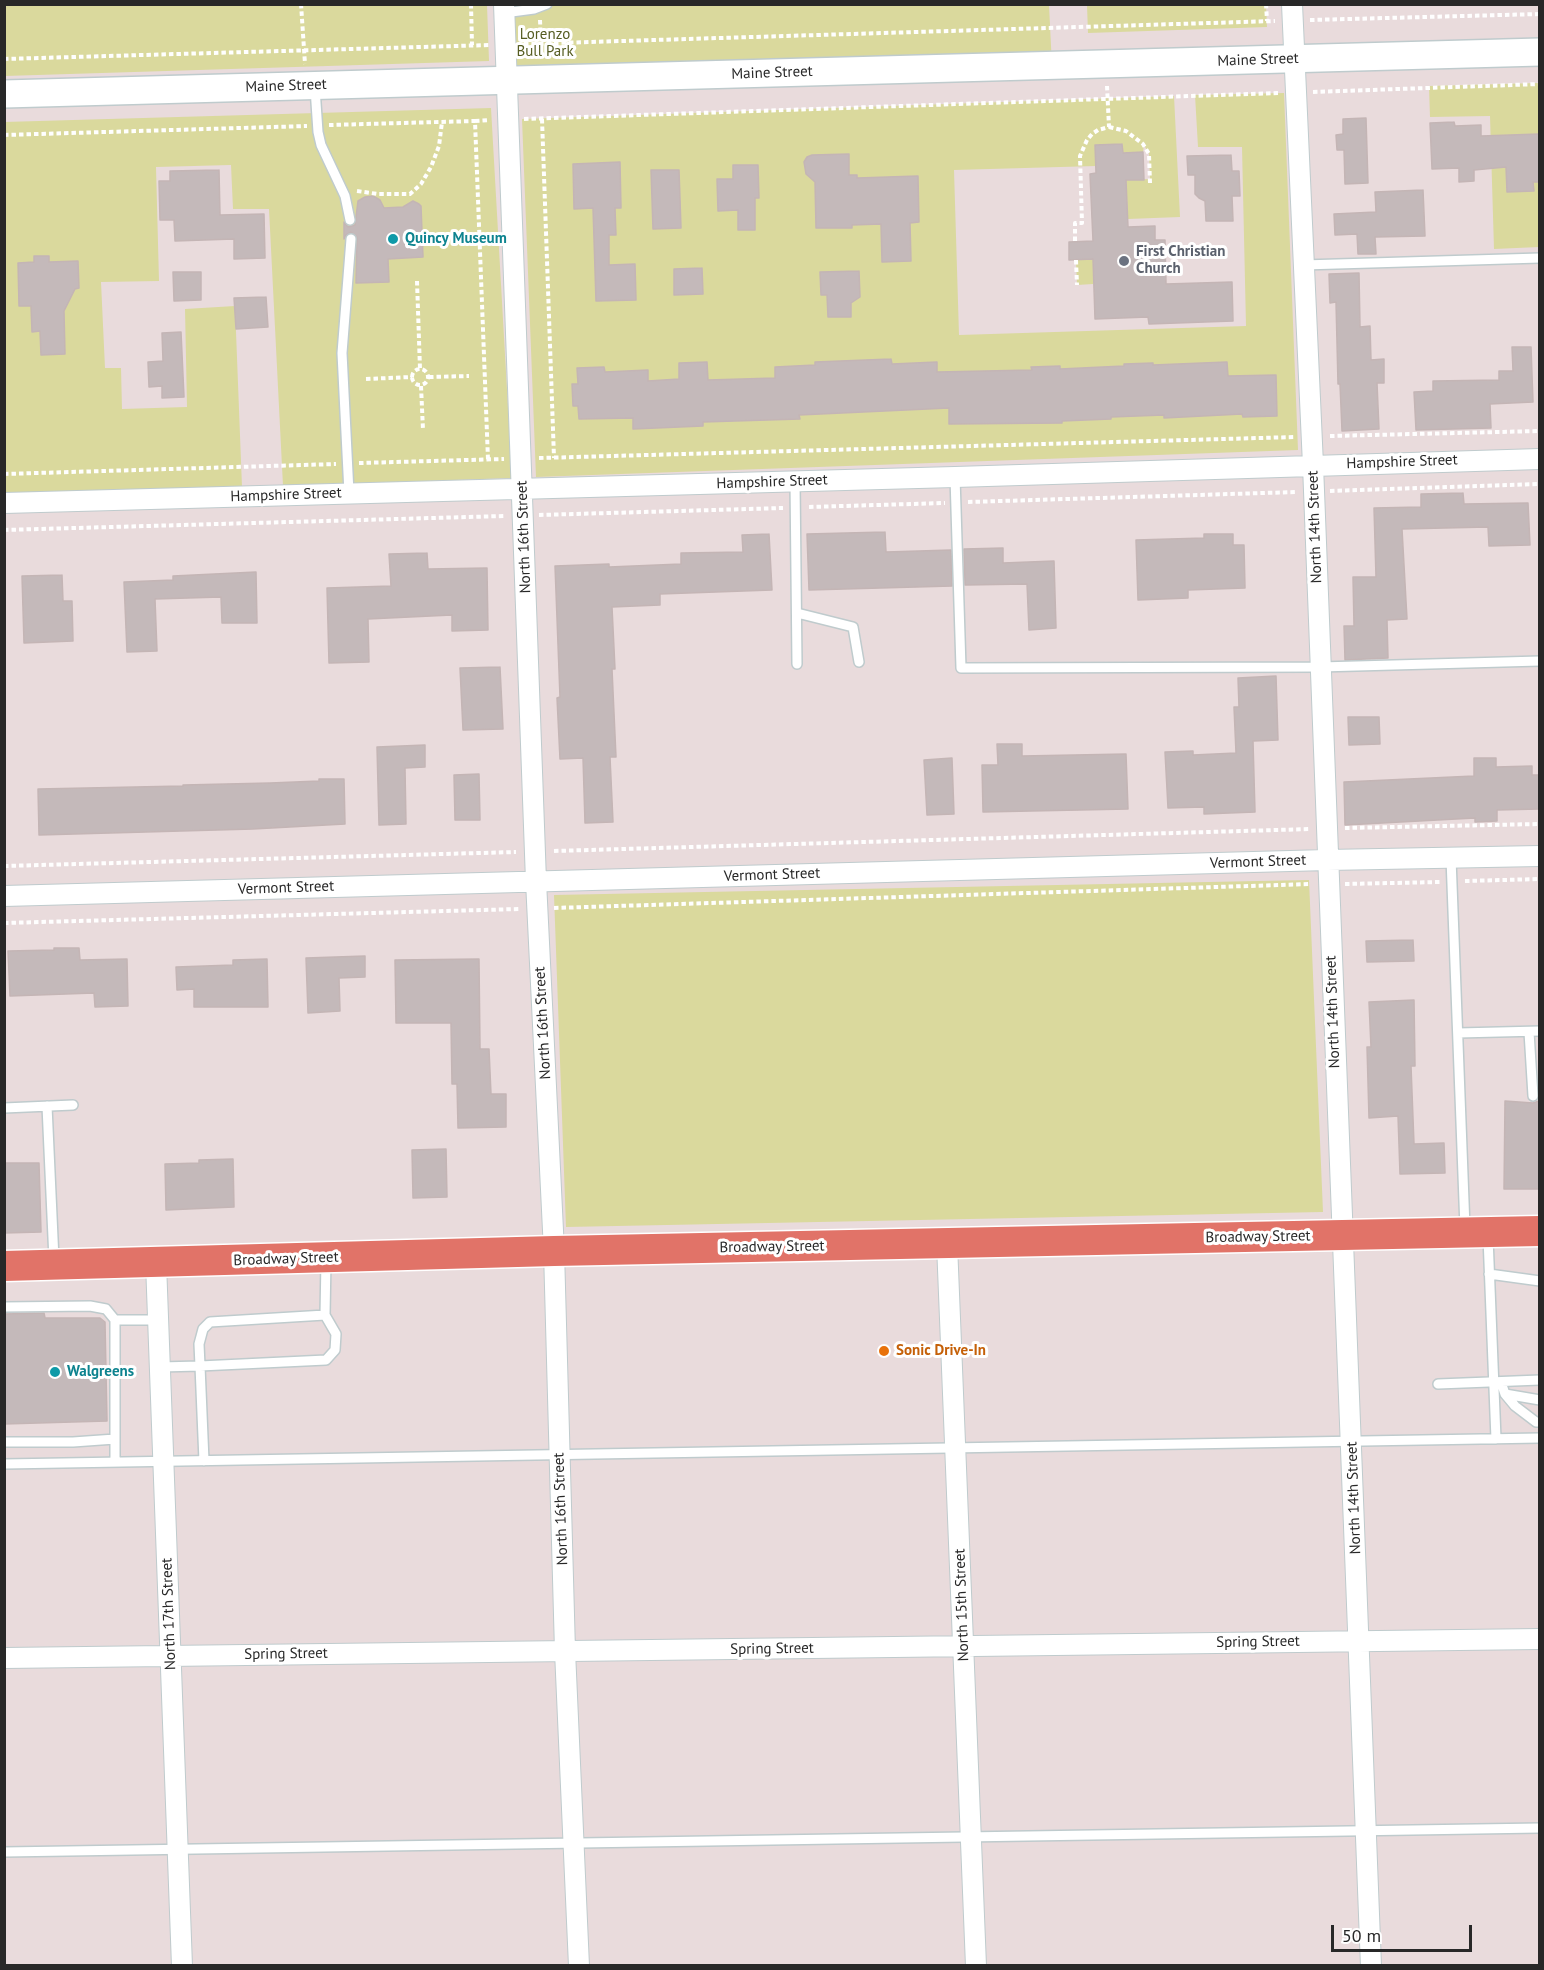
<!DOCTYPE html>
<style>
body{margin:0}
#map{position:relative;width:1544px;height:1970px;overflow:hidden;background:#e9dbdc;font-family:"PT Sans",sans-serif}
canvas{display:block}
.frame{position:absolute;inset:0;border:6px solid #282828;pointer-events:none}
.scale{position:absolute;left:1331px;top:1925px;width:141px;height:27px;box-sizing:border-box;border:3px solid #282828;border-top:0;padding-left:8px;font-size:18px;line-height:21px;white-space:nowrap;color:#282828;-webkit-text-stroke:4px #fff;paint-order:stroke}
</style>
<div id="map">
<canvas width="1544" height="1970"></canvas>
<div class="frame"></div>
<div class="scale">50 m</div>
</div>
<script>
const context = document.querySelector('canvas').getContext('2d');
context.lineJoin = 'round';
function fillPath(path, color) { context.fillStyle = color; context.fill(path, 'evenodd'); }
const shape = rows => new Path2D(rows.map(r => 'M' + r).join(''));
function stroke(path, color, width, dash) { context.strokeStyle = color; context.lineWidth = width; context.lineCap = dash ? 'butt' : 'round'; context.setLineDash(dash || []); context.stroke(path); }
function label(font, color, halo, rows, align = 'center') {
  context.font = font + ' "PT Sans",sans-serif'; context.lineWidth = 6; context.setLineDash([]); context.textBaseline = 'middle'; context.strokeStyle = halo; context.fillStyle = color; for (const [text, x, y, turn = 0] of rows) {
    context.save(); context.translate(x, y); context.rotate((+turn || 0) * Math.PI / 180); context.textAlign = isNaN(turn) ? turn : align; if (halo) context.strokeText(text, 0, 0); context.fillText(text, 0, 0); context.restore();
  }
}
const green = shape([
 [4,5,487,5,489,61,5,76],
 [504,5,1049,5,1052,66,507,83],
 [1087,5,1266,5,1267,27,1088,33],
 [1539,83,1539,247,1494,249,1490,116,1430,117,1429,86],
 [1284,93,1298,450,536,477,522,119,1174,96,1180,217,1128,219,1126,180,1150,179,1149,154,1144,145,1143,152,1123,153,1122,144,1095,145,1096,166,954,170,959,335,1246,326,1242,147,1198,147,1195,95],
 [491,108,512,478,283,486,269,209,233,209,231,165,156,167,159,281,101,282,105,368,121,368,122,409,187,407,185,309,235,306,242,487,5,493,4,122],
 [1093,259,1093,284,1077,285,1076,260],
 [1309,880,1323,1212,566,1227,554,895]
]);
const building = shape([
 [1366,118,1368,183,1345,184,1344,150,1337,150,1336,135,1343,134,1343,119,1366,118],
 [1454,122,1455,126,1481,125,1481,136,1539,134,1539,182,1533,182,1534,191,1507,192,1506,167,1474,170,1474,181,1459,182,1459,168,1432,169,1430,123,1454,122],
 [1122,144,1123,153,1143,152,1144,180,1126,180,1128,227,1155,226,1155,240,1165,240,1166,284,1232,282,1233,321,1149,324,1148,317,1095,319,1093,259,1069,260,1069,242,1093,241,1090,174,1096,173,1095,145,1122,144],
 [849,154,849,175,857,175,857,178,918,176,919,222,910,223,911,261,882,262,881,224,852,225,852,228,816,228,815,182,806,174,804,162,807,157,812,155,849,154],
 [1231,155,1232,171,1239,171,1240,196,1232,196,1233,221,1206,221,1205,201,1199,198,1195,194,1195,175,1188,175,1187,156,1231,155],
 [620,162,621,208,615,208,616,235,609,235,609,265,635,264,636,300,596,301,593,208,574,209,573,164,620,162],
 [733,165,758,165,759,198,755,198,755,230,738,230,738,210,718,211,717,179,733,179,733,165],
 [219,170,220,215,264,214,265,258,234,259,234,239,175,241,174,220,160,220,159,181,170,181,170,171,219,170],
 [651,170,679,170,681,228,653,229,651,170],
 [1423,190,1425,236,1375,237,1376,254,1358,254,1357,234,1335,235,1334,214,1376,212,1375,192,1423,190],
 [373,196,380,200,384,208,403,207,413,201,419,204,421,206,423,257,388,259,389,282,356,283,357,237,351,232,346,235,344,239,344,222,348,227,355,225,358,201,365,197,373,196],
 [34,256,49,256,49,262,78,261,79,288,75,289,64,311,65,354,41,355,40,331,32,332,31,306,19,306,18,263,34,262,34,256],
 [702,268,703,294,674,295,674,269,702,268],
 [859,271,860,297,851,303,851,317,828,317,827,295,821,295,820,272,859,271],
 [173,272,201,272,201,300,174,301,173,272],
 [1359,273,1360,327,1370,326,1371,360,1384,359,1384,383,1377,383,1379,429,1342,431,1340,384,1338,384,1336,302,1330,303,1329,274,1359,273],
 [266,297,268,327,236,329,234,298,266,297],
 [181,332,184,397,162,398,162,386,149,387,148,362,163,361,162,333,181,332],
 [1512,347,1531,347,1533,402,1490,404,1491,428,1416,430,1414,392,1433,391,1433,381,1499,380,1499,371,1513,371,1512,347],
 [891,359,892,364,937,362,937,372,1032,370,1031,367,1060,366,1060,369,1124,366,1124,364,1153,363,1153,365,1227,362,1228,376,1276,375,1277,416,1243,417,1242,414,1164,418,1164,415,1111,417,1111,419,1062,421,1062,423,949,424,949,408,799,415,800,419,703,422,703,426,633,429,633,418,579,419,578,406,573,406,572,384,578,384,577,368,604,367,605,372,648,370,648,381,679,379,679,363,707,362,708,380,775,378,775,367,815,365,815,362,891,359],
 [1463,493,1464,504,1528,503,1530,545,1489,546,1488,527,1402,529,1407,619,1387,620,1388,658,1345,660,1344,626,1354,626,1353,577,1376,577,1374,508,1421,507,1421,494,1463,493],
 [885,532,886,552,951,550,952,586,809,590,807,534,885,532],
 [769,534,772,590,660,594,660,605,612,607,615,669,612,669,616,757,610,757,613,822,585,823,583,758,560,759,557,698,560,697,555,566,609,564,609,567,681,564,681,553,743,552,742,535,769,534],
 [1204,534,1233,534,1233,545,1244,545,1245,588,1188,590,1188,598,1138,600,1136,540,1204,538,1204,534],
 [1003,548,1003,563,1054,561,1056,628,1029,630,1027,584,965,585,964,549,1003,548],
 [427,553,428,569,487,568,488,630,452,631,452,615,368,619,369,662,329,663,327,588,391,586,389,554,427,553],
 [256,572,257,623,222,623,221,597,155,599,157,651,127,652,124,582,173,580,173,576,256,572],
 [62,575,63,601,72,601,73,641,24,643,22,576,62,575],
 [500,667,503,729,463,730,460,668,500,667],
 [1276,676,1278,740,1253,741,1255,812,1204,814,1204,807,1168,808,1165,752,1193,751,1193,755,1236,753,1234,707,1239,707,1238,678,1276,676],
 [1348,717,1379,717,1380,744,1349,745,1348,717],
 [997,744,1022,744,1022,756,1126,754,1128,809,983,812,982,765,998,765,997,744],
 [425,745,425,767,405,768,406,824,379,825,377,747,425,745],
 [952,758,954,814,927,815,924,760,952,758],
 [1474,758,1496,758,1496,767,1532,766,1532,775,1539,775,1539,809,1497,810,1497,821,1475,822,1475,818,1345,825,1344,782,1474,776,1474,758],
 [479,774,480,820,455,820,454,775,479,774],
 [319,779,344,779,345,824,253,829,39,835,38,789,183,786,183,785,270,783,319,781,319,779],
 [1413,940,1414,961,1367,962,1366,941,1413,940],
 [54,948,79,948,80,960,127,959,128,1006,95,1007,94,993,10,996,8,951,54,950,54,948],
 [365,956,365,977,339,978,340,1011,308,1013,306,958,365,956],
 [267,959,268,1007,194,1007,194,989,177,990,176,967,233,965,233,960,267,959],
 [479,959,480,1049,489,1049,491,1094,506,1094,506,1127,458,1128,457,1084,452,1084,451,1023,396,1023,395,960,479,959],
 [1414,1000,1415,1066,1411,1066,1414,1144,1444,1143,1445,1173,1400,1174,1398,1116,1369,1118,1367,1047,1371,1047,1369,1002,1414,1000],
 [1505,1101,1533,1103,1539,1101,1539,1189,1504,1189,1505,1101],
 [446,1149,447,1197,413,1198,412,1150,446,1149],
 [233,1159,234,1207,166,1210,165,1164,199,1163,199,1160,233,1159],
 [4,1163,39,1163,41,1232,4,1233,4,1163],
 [44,1313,45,1318,100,1318,105,1322,107,1421,4,1424,4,1314,44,1313]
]);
const path = shape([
 [301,4,305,64],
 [471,4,472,45],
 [1266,4,1267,21],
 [540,20,541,43],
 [1310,20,1540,14],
 [524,44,1275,21],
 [4,59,490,45],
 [1313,92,1540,84],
 [524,119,1278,93],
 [542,119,554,458],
 [475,121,490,120],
 [329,125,475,121,488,460],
 [1109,127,1126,131,1143,144,1149,154,1150,183],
 [4,135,307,126],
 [357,191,378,194,410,194,421,184,431,167,439,146,442,122],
 [1075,241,1075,223,1082,223,1080,156,1087,140,1092,134,1098,130,1109,127,1107,86],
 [1076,260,1077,285],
 [417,281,420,369],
 '412 377a8 8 0 1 1 16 0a8 8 0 1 1-16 0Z',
 [429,377,469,376],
 [366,379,412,377],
 [421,386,423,430],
 [1330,436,1540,431],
 [539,458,1296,437],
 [359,463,504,459],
 [4,474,336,464],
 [1330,491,1540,484],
 [968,502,1296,492],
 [809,507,945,503],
 [539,515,783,508],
 [4,530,504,516],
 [1345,828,1540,824],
 [554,851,1311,829],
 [4,866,516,852],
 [1465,881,1540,879],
 [1345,884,1440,882],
 [554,908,1311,884],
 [4,923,519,909]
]);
const lane = shape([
 [504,13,534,9,547,4],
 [315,88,318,132,321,145,345,196,350,220],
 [1303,265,1540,258],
 [955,477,961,668,1320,667,1540,661],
 [795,482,797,664],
 [349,493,342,353,351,239],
 [797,613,853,627,859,662],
 [1451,858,1465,1228],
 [1529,1032,1533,1096],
 [1458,1033,1540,1031],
 [47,1106,54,1260],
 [4,1108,73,1105],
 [1488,1237,1496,1439],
 [1489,1274,1540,1281],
 [4,1307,90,1306,106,1309,115,1320,115,1439,73,1442,4,1442],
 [115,1320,158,1320],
 [160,1367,200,1366,199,1344,203,1329,210,1322,325,1315,326,1260],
 [1501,1382,1505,1394,1515,1406,1536,1422,1540,1422],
 [1438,1384,1540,1380],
 [1505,1394,1540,1400],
 [204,1461,200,1366,326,1360,335,1350,336,1334,325,1315],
 [115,1462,115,1439],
 [4,1464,1540,1438],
 [4,1852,1540,1828]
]);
const street = shape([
 [504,4,536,881,554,1251,565,1651,579,1966],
 [1292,4,1313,465,1371,1966],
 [4,503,955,477,1540,459],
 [4,896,1327,860,1540,856],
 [947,1244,976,1966],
 [156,1263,182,1966],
 [4,1658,1540,1639]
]);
const secondary = shape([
 [4,94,1540,52]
]);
const primary = shape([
 [4,1266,554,1251,1540,1231]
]);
const markers = [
 [393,239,6,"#0f9aa8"],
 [1124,261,6,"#6b7280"],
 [884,1351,6,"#e8710a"],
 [55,1372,6,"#0f9aa8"]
];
const parkNames = [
 ["Lorenzo",545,35],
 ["Bull Park",545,52]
];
const streetNames = [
 ["Maine Street",1258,60,-2],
 ["Maine Street",772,73,-2],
 ["Maine Street",286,86,-2],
 ["Hampshire Street",1402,462,-2],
 ["Hampshire Street",772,482,-2],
 ["Hampshire Street",286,495,-2],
 ["North 14th Street",1315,527,-92],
 ["North 16th Street",524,537,-92],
 ["Vermont Street",1258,862,-2],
 ["Vermont Street",772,875,-2],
 ["Vermont Street",286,888,-2],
 ["North 14th Street",1333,1012,-92],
 ["North 16th Street",543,1023,-93],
 ["Broadway Street",1258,1237,-1],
 ["Broadway Street",772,1247,-1],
 ["Broadway Street",286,1259,-2],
 ["North 14th Street",1354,1498,-92],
 ["North 16th Street",561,1509,-92],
 ["North 15th Street",962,1605,-92],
 ["North 17th Street",169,1614,-92],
 ["Spring Street",1258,1642,-1],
 ["Spring Street",772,1649,-1],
 ["Spring Street",286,1654,-1]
];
const cultureNames = [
 ["Quincy Museum",405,239],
 ["Walgreens",67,1372]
];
const worshipNames = [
 ["First Christian",1136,252],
 ["Church",1136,269]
];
const foodNames = [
 ["Sonic Drive-In",896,1351]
];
fillPath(green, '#dad99d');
fillPath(building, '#c4b9ba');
stroke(building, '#c4b5b5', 1.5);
stroke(lane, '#bfcbcd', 12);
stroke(street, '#bfcbcd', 22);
stroke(secondary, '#bfcbcd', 30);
stroke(primary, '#fff', 33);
stroke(path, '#fff', 4, [4.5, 3]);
stroke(lane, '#fff', 9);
stroke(street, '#fff', 20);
stroke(secondary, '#fff', 27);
stroke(primary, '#e17368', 30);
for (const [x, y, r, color] of markers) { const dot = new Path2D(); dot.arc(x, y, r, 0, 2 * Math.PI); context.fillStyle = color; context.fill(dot); stroke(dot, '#fff', 2); }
label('15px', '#555c21', '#fff', parkNames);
label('15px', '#282828', '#fff', streetNames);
label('bold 15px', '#0d838f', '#fff', cultureNames, 'left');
label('bold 15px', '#5b616d', '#fff', worshipNames, 'left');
label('bold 15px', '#c56008', '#fff', foodNames, 'left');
</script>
